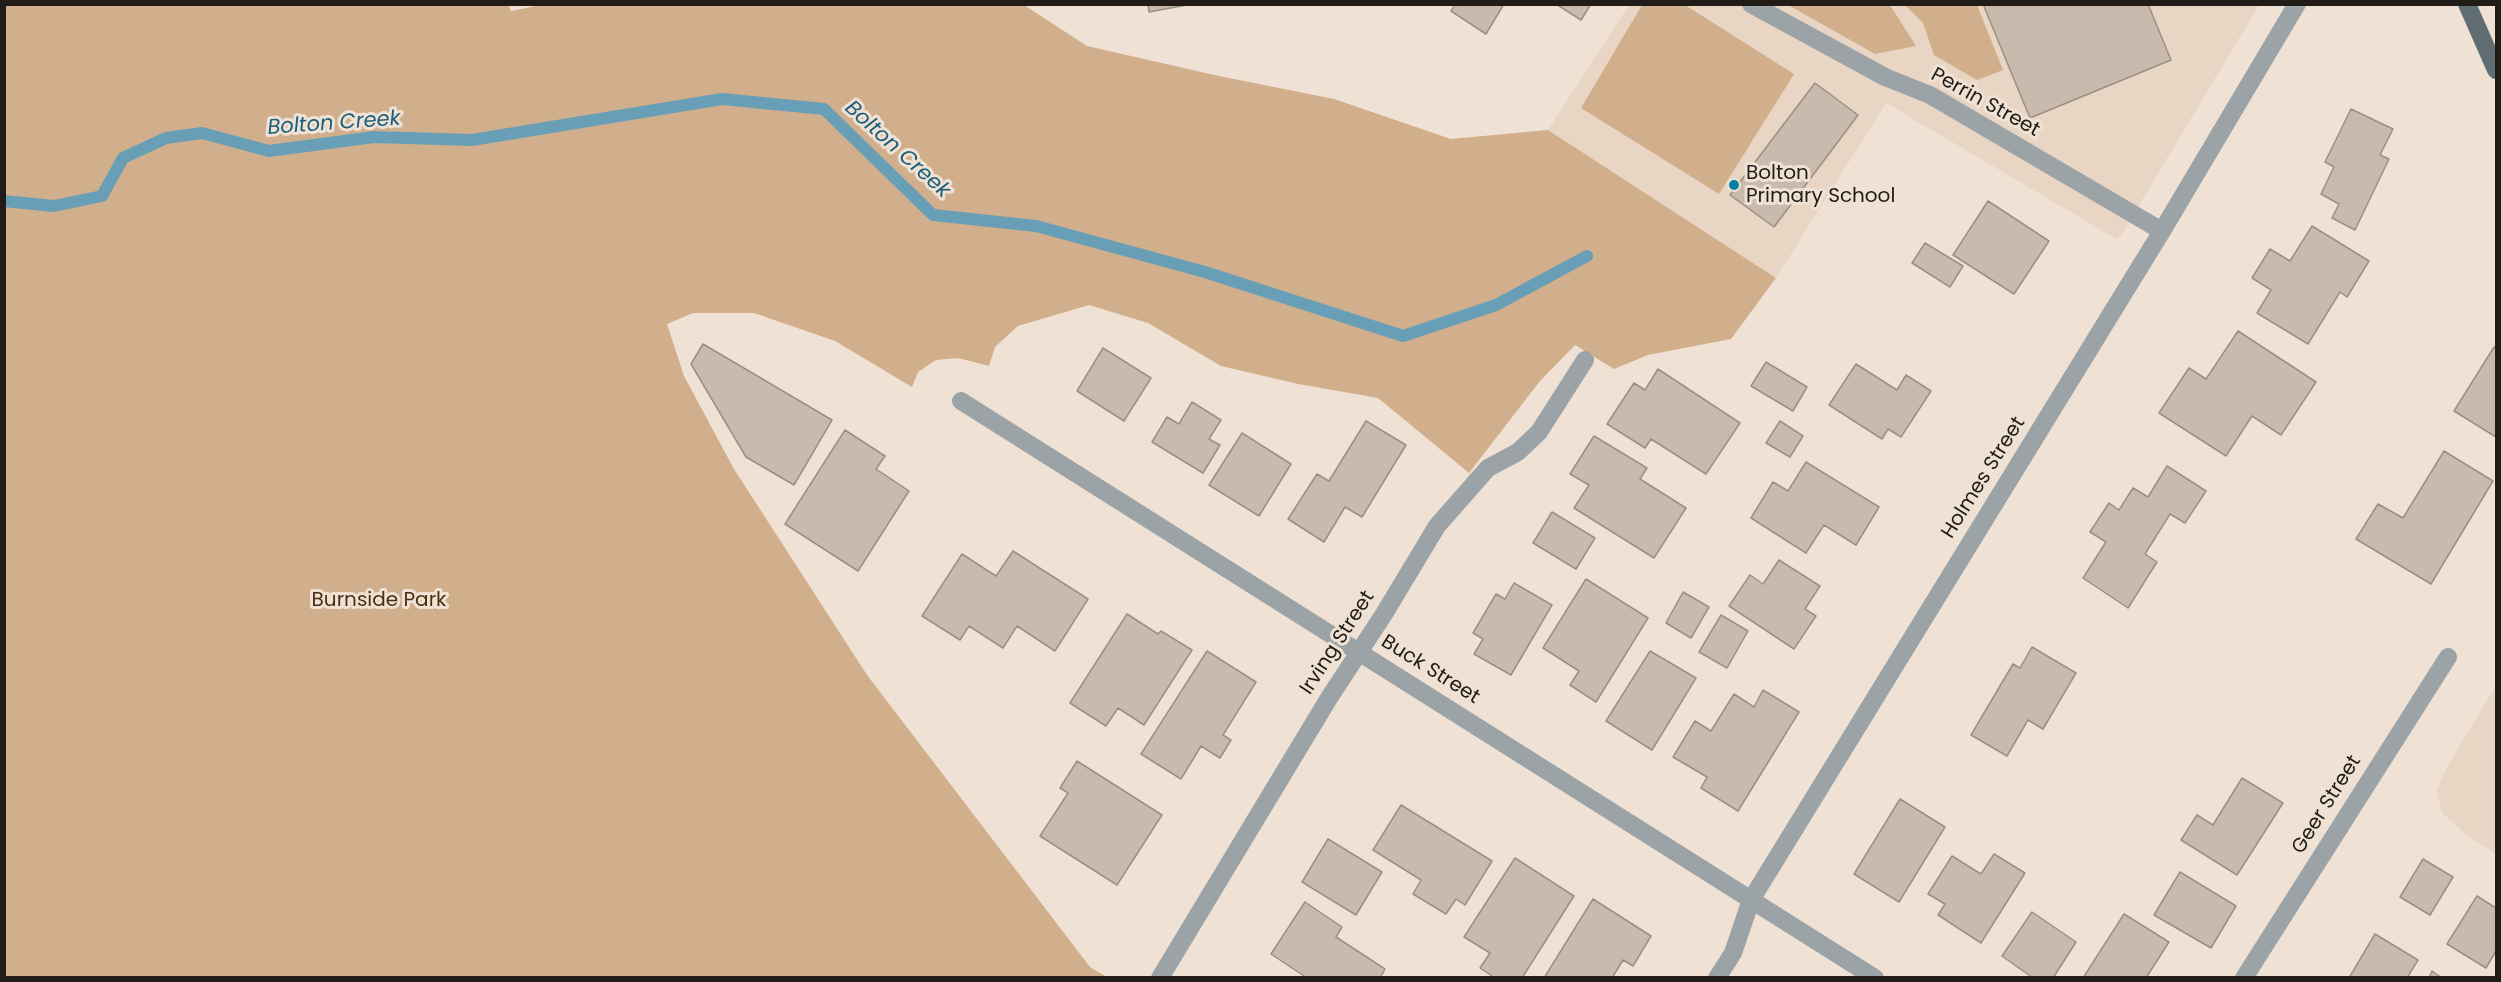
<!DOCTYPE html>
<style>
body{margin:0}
#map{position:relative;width:2501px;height:982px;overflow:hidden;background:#efe2d5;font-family:Poppins,sans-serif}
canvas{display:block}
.frame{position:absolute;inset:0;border:6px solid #211c17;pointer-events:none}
</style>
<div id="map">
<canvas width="2501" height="982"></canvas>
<div class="frame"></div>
</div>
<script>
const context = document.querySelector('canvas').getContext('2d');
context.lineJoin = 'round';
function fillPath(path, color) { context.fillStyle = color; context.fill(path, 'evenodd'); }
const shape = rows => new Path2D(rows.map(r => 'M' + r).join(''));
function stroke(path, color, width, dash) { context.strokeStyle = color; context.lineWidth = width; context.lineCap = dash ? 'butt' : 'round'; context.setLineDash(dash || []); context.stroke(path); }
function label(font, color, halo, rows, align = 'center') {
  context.font = font + ' Poppins,sans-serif'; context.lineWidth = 6; context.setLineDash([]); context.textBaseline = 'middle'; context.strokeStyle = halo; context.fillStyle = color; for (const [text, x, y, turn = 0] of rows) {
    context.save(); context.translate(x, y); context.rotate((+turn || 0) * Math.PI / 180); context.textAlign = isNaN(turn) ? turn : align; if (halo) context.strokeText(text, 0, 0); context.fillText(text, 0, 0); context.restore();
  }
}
const built = shape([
 [1629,5,2259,5,2118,240,1886,103,1776,278,1548,130],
 [2496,686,2496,854,2469,837,2442,813,2437,790,2447,767]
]);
const green = shape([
 [508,4,511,11,546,4,1024,5,1087,46,1219,76,1334,99,1451,139,1548,130,1776,278,1731,339,1648,355,1614,369,1575,345,1540,381,1469,473,1378,398,1298,384,1221,366,1148,323,1089,305,1018,326,995,347,989,366,958,358,936,360,918,372,912,387,835,341,754,313,693,313,667,324,684,376,734,469,867,675,1090,967,1107,977,5,978,5,5],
 [1642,5,1685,5,1794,74,1719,194,1581,108],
 [1788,5,1890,5,1916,46,1875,54],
 [1905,5,1977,5,2003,70,1977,80,1934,55,1923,23]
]);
const stream = shape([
 [4,201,54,206,102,196,123,158,166,138,202,133,269,151,374,137,472,140,722,99,824,109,933,215,1036,226,1205,272,1403,336,1496,305,1587,256]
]);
const building = shape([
 [1148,4,1192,4,1149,12,1148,4],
 [1455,4,1504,4,1486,34,1451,11,1455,4],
 [1556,4,1591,4,1581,20,1556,4],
 [1983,4,2148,4,2171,60,2030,118,1983,4],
 [1815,83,1858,115,1774,227,1730,195,1815,83],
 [2351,109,2393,129,2380,155,2389,159,2355,230,2332,218,2339,204,2321,194,2334,167,2325,162,2351,109],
 [1988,201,2049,241,2014,294,1953,255,1988,201],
 [2312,226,2369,261,2347,297,2340,292,2308,344,2257,313,2271,290,2252,278,2270,249,2290,261,2312,226],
 [1925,243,1963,266,1950,287,1912,263,1925,243],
 [2238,331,2316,382,2281,435,2252,416,2226,456,2159,413,2189,368,2206,379,2238,331],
 [703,344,832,420,794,485,746,457,691,364,703,344],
 [2494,347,2496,349,2496,437,2454,411,2494,347],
 [1103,348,1151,378,1124,421,1077,391,1103,348],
 [1766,362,1807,387,1793,411,1751,386,1766,362],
 [1856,364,1897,390,1906,375,1931,391,1901,437,1888,429,1882,439,1829,405,1856,364],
 [1658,369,1740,423,1706,474,1651,439,1645,448,1607,424,1634,383,1645,390,1658,369],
 [1192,402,1221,420,1209,439,1220,445,1203,473,1152,442,1167,417,1179,424,1192,402],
 [1366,421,1406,445,1362,517,1345,507,1324,542,1288,519,1317,474,1329,481,1366,421],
 [1780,421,1803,436,1790,457,1766,443,1780,421],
 [845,430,885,456,876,469,909,491,858,571,785,524,845,430],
 [1242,433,1291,464,1259,516,1209,485,1242,433],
 [1594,436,1647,468,1640,479,1686,508,1654,558,1574,508,1589,485,1570,474,1594,436],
 [2444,451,2493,481,2431,584,2356,539,2378,504,2403,518,2444,451],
 [1806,462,1879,507,1856,545,1824,525,1806,553,1751,518,1773,482,1788,491,1806,462],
 [2167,466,2206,491,2185,523,2170,514,2145,554,2157,562,2128,608,2083,578,2106,542,2090,532,2109,503,2119,510,2133,488,2148,497,2167,466],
 [1552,512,1595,538,1576,569,1533,543,1552,512],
 [1013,551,1088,599,1055,651,1017,626,1003,648,969,626,960,640,922,616,962,554,996,576,1013,551],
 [1779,560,1820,586,1805,609,1816,616,1794,649,1729,606,1750,575,1763,584,1779,560],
 [1586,579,1648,618,1596,702,1570,685,1579,671,1543,648,1586,579],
 [1514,583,1552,605,1511,675,1474,654,1483,639,1473,633,1496,594,1505,599,1514,583],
 [1683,592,1709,607,1691,638,1666,623,1683,592],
 [1127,614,1158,634,1161,631,1192,650,1144,725,1118,708,1106,726,1070,703,1127,614],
 [1721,615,1748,631,1727,668,1699,652,1721,615],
 [2032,647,2076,673,2043,729,2028,720,2007,756,1971,735,2013,664,2020,668,2032,647],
 [1207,651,1256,682,1223,735,1231,740,1220,758,1201,746,1181,779,1141,754,1207,651],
 [1650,651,1696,678,1652,750,1606,721,1650,651],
 [1763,690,1799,712,1738,811,1701,788,1707,777,1673,757,1695,721,1711,731,1734,694,1754,707,1763,690],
 [1077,761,1162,815,1117,885,1040,836,1068,793,1060,788,1077,761],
 [2242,778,2283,803,2237,875,2181,840,2197,815,2213,825,2242,778],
 [1900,799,1945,827,1899,902,1854,874,1900,799],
 [1401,805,1492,861,1465,905,1456,899,1446,914,1413,894,1421,880,1373,850,1401,805],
 [1328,839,1382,872,1356,915,1302,882,1328,839],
 [1994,854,2025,873,1981,943,1938,915,1945,904,1928,894,1952,856,1981,874,1994,854],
 [1515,858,1574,896,1522,978,1495,978,1480,968,1490,953,1464,937,1515,858],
 [2423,859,2453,877,2430,915,2400,897,2423,859],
 [2180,872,2236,906,2211,948,2154,915,2180,872],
 [2477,896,2496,908,2496,951,2486,968,2447,944,2477,896],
 [1593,899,1651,936,1633,966,1623,960,1612,978,1544,978,1593,899],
 [1305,902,1342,927,1336,937,1385,969,1380,978,1307,978,1271,954,1305,902],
 [2032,912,2076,942,2053,978,2033,978,2002,956,2032,912],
 [2124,914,2169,942,2146,978,2083,978,2124,914],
 [2375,934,2418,960,2407,978,2349,978,2375,934],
 [2432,971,2442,978,2429,978,2432,971]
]);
const minor = shape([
 [1751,4,1885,77,1930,95,2162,231],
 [961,401,1875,978],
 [1160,978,1329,698,1384,614,1437,526,1488,468,1518,452,1539,432,1585,360],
 [1717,978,1733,953,1751,900,2162,231,2297,4],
 [2244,978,2448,657]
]);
const major = shape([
 [2467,4,2496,70]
]);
const markers = [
 [1734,185,6,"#057fa5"]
];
const streetNames = [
 ["Perrin Street",1985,103,29],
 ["Holmes Street",1984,478,-58],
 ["Irving Street",1338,643,-57],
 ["Buck Street",1430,670,32],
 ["Geer Street",2327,805,-58]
];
const poiNames = [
 ["Bolton",1746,174],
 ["Primary School",1746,197]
];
const parkNames = [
 ["Burnside Park",379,601]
];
const waterNames = [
 ["Bolton Creek",334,124,-4],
 ["Bolton Creek",897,150,42]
];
fillPath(built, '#e9d5c3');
fillPath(green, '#d2af8c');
stroke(stream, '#689fb7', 12);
fillPath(building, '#c8bbae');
stroke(building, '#9b8f83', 1.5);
stroke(minor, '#9ca3a7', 18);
stroke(major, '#606e74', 18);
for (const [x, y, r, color] of markers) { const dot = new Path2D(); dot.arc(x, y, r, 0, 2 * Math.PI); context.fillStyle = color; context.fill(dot); stroke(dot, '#efe2d5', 2); }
label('20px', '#211c17', '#efe2d5', streetNames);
label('20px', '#211c17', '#efe2d5', poiNames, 'left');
label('20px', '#4b2f11', '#efe2d5', parkNames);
label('italic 21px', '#1a5f79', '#efe2d5', waterNames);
</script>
